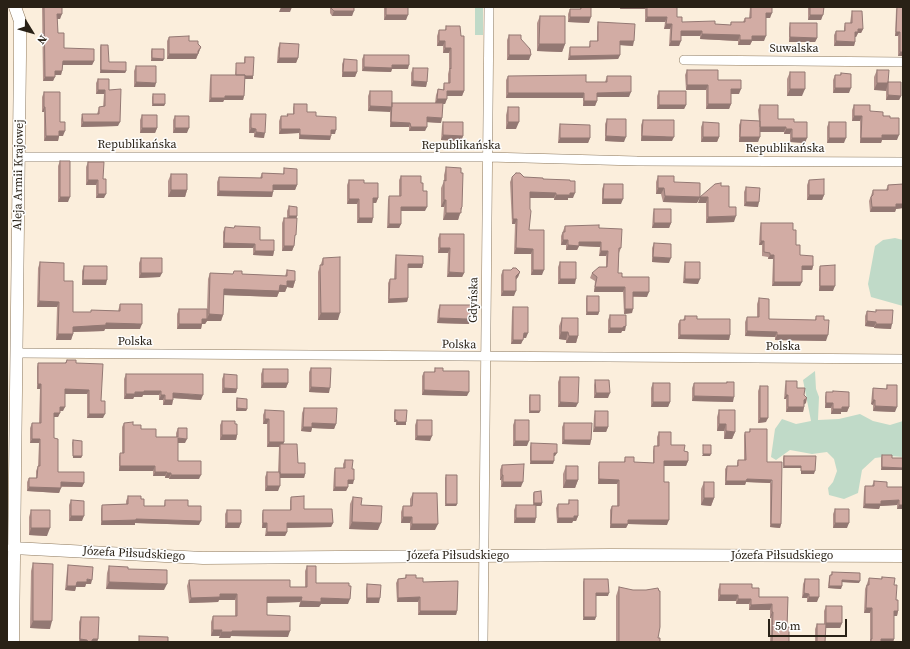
<!DOCTYPE html>
<meta charset="utf-8">
<style>
body{margin:0}
#map{position:relative;width:910px;height:649px;overflow:hidden;background:#fbeedc;font-family:"Source Serif 4",serif}
canvas{display:block}
.frame{position:absolute;inset:0;border:8px solid #292116;pointer-events:none}
.north{position:absolute;left:12px;top:12px;width:40px;height:40px;-webkit-text-stroke:3px #fdfdfd;paint-order:stroke;rotate:127deg;font-size:11px;font-weight:700;line-height:16px;text-align:center;color:#292116}
.north::after{content:'';display:block;margin:auto;width:14px;height:18px;background:#292116;clip-path:polygon(50% 0,100% 100%,50% 72%,0 100%)}
.scale{position:absolute;left:768px;top:619px;width:79px;height:18px;box-sizing:border-box;border:2px solid #292116;border-top:0;padding-left:5px;font-size:12px;line-height:14px;white-space:nowrap;color:#292116;-webkit-text-stroke:3px #fdfdfd;paint-order:stroke}
</style>
<div id="map">
<canvas width="910" height="649"></canvas>
<div class="frame"></div>
<div class="north">N</div>
<div class="scale">50 m</div>
</div>
<script>
const context = document.querySelector('canvas').getContext('2d');
context.lineJoin = 'round';
function fillPath(path, color) { context.fillStyle = color; context.fill(path, 'evenodd'); }
const shape = rows => new Path2D(rows.map(r => 'M' + r).join(''));
function stroke(path, color, width, dash) { context.strokeStyle = color; context.lineWidth = width; context.lineCap = dash ? 'butt' : 'round'; context.setLineDash(dash || []); context.stroke(path); }
function label(font, color, halo, rows, align = 'center') {
  context.font = font + ' "Source Serif 4",serif'; context.lineWidth = 3; context.setLineDash([]); context.textBaseline = 'middle'; context.strokeStyle = halo; context.fillStyle = color; for (const [text, x, y, turn = 0] of rows) {
    context.save(); context.translate(x, y); context.rotate((+turn || 0) * Math.PI / 180); context.textAlign = isNaN(turn) ? turn : align; if (halo) context.strokeText(text, 0, 0); context.fillText(text, 0, 0); context.restore();
  }
}
const green = shape([
 [475,7,483,7,483,35,475,35],
 [895,238,903,240,903,306,871,297,868,284,875,246,883,240],
 [815,371,816,389,819,397,818,420,839,419,860,414,873,421,890,425,903,421,903,457,890,456,875,458,862,470,858,493,844,499,829,495,828,488,833,482,837,471,834,459,827,452,812,454,790,450,776,460,771,457,775,429,782,419,796,424,811,421,803,380]
]);
const street = shape([
 [684,60,903,62],
 [19,157,488,157,637,161,903,162],
 [16,353,903,359],
 [483,642,489,7]
]);
const secondary = shape([
 [13,548,203,558,610,555,903,556],
 [13,642,20,56,20,21,15,7]
]);
const wall = shape([
 [42,7,62,7,60,19,57,19,58,33,64,48,94,61,92,65,63,65,61,75,55,75,53,81,43,81],
 [330,7,354,7,352,16,332,16,330,13],
 [384,7,408,7,406,20,384,20],
 [580,7,591,7,589,23,568,22,568,14,570,9,580,9],
 [620,7,677,7,677,17,682,22,730,25,731,22,743,22,745,18,749,18,750,7,772,7,770,18,766,18,764,41,752,41,750,45,738,45,738,41,700,39,700,36,681,36,679,46,669,46,670,29,664,29,665,22,645,22,645,9,620,9],
 [808,7,824,7,821,20,808,20],
 [897,7,903,7,903,56,898,56,898,36,895,36,896,10],
 [852,11,863,29,861,33,858,33,856,37,855,37,855,42,854,46,834,46,834,35,836,31,844,31,844,28,845,23,850,23,851,16],
 [540,16,565,44,562,52,537,51,537,23],
 [598,22,633,46,620,45,620,55,618,59,568,60,569,52,570,47,589,47,590,41,597,41,597,27],
 [790,23,817,38,815,42,789,42,789,28],
 [446,26,461,36,464,91,462,96,447,96,445,104,443,104,441,123,427,122,425,131,409,131,409,127,390,127,390,111,368,111,368,96,370,91,392,103,435,103,436,95,438,89,443,90,444,83,448,83,448,74,449,70,449,53,443,53,443,46,437,46,437,36,439,30,445,30],
 [509,35,521,39,529,60,507,60,507,40],
 [169,37,189,41,198,44,201,47,196,59,167,59,167,41],
 [280,43,298,58,296,63,277,63,278,48],
 [101,45,109,62,126,71,125,73,100,73,100,47],
 [152,49,163,61,151,61,151,51],
 [364,55,408,69,392,69,391,72,362,71,362,59],
 [245,57,253,79,245,79,244,96,243,100,224,100,223,102,209,102,210,79,211,75,235,75,236,66,236,63,244,63,244,59],
 [344,59,357,72,355,77,342,77,342,64],
 [136,66,155,87,134,87,134,71],
 [413,68,427,82,426,87,411,86,411,73],
 [687,70,718,80,739,94,731,94,731,104,729,109,706,109,706,90,686,90,685,75],
 [877,70,901,96,899,100,886,100,886,90,874,90,874,77],
 [790,72,802,96,787,96,787,79],
 [841,73,849,93,833,93,833,80,835,75,840,75],
 [508,76,586,82,605,82,607,76,629,97,597,97,597,101,595,106,583,106,583,98,506,98,506,80],
 [98,79,109,90,118,126,81,127,81,119,82,114,97,114,98,111,99,107,103,107,104,94,96,94,96,83],
 [659,91,686,105,684,109,657,109,657,96],
 [44,92,60,122,63,136,59,136,58,141,44,141,44,112,42,112,42,97],
 [153,94,165,104,164,106,152,106,152,97],
 [294,104,307,112,316,116,335,134,331,134,330,140,299,139,299,133,279,134,279,121,281,116,287,116,287,114,293,114,293,108],
 [760,105,778,119,794,122,805,143,790,142,790,134,784,134,784,132,760,132,758,142,739,142,739,125,741,120,759,121,758,110],
 [854,105,890,118,897,140,882,140,881,143,860,143,860,121,852,121,852,110],
 [508,107,516,129,506,129,506,115],
 [251,114,264,138,254,137,254,133,249,133,249,119],
 [142,115,157,128,155,133,140,133,140,120],
 [175,116,187,133,173,133,173,120],
 [607,119,624,142,605,141,605,124],
 [643,120,672,141,641,141,641,125],
 [443,122,463,136,461,141,441,140,442,126],
 [703,122,719,137,717,142,701,142,701,127],
 [829,122,844,143,827,143,827,127],
 [560,124,590,138,588,143,558,143,559,128],
 [60,161,68,202,58,202,58,166],
 [88,162,103,179,104,198,96,198,96,185,86,185,86,167],
 [446,167,462,207,458,220,443,220,444,207,441,207,441,188,444,181,444,175],
 [284,168,297,185,295,190,273,190,272,197,217,196,217,182,219,177,260,178,262,173,283,174],
 [171,174,187,190,185,197,168,197,168,181],
 [401,176,421,183,423,191,425,211,401,211,401,224,399,228,387,228,388,200,389,196,399,196,399,180],
 [658,176,674,182,700,197,697,203,663,202,661,194,656,194,656,182],
 [512,177,524,177,543,179,573,198,568,198,568,200,554,200,554,198,530,198,529,230,542,275,531,275,531,254,514,254,515,224,512,224,510,182],
 [349,180,364,183,378,198,376,203,373,203,372,223,357,223,357,204,347,204,347,185],
 [809,180,824,195,822,200,807,200,807,185],
 [604,184,621,204,602,204,602,189],
 [903,184,903,208,896,209,895,212,870,212,869,201,873,190,886,190,888,185],
 [721,186,734,222,706,223,706,203,698,203],
 [746,187,758,207,744,206,744,192],
 [289,206,296,218,294,246,292,251,282,251,282,223,284,218,287,218,287,211],
 [654,209,671,223,669,228,652,228,653,213],
 [761,223,793,230,796,245,800,255,813,266,812,270,802,270,800,286,772,286,773,259,768,259,768,257,762,256,762,245,759,245,760,227],
 [235,226,260,240,274,251,273,256,253,255,253,248,223,248,223,232,225,227,234,228],
 [565,226,599,228,621,248,619,253,618,273,647,297,633,297,632,313,624,314,623,292,594,292,595,281,590,278,592,273,606,267,606,256,599,256,600,247,579,246,577,250,566,250,566,245,561,245,561,236],
 [440,234,464,234,464,273,462,277,447,277,448,253,438,253,438,238],
 [654,243,669,263,652,262,652,248],
 [396,255,423,264,422,268,408,268,408,298,407,302,388,303,388,283,390,279,394,279,395,259],
 [141,258,160,277,139,278,139,263],
 [323,258,338,320,318,320,318,272],
 [40,262,64,281,73,312,91,312,91,310,118,311,120,304,140,329,105,329,104,331,73,332,73,334,71,340,56,340,57,307,37,307,38,268],
 [560,262,575,284,558,284,558,267],
 [685,262,698,284,683,283,684,267],
 [84,266,106,285,82,285,82,271],
 [820,266,833,291,819,291,819,270],
 [287,270,295,281,293,288,287,287,285,292,279,292,277,297,224,295,223,315,221,321,207,321,205,324,202,324,201,329,177,329,177,314,179,309,207,309,208,279,210,273,233,274,234,271,242,274,285,276],
 [503,270,520,272,518,277,516,279,514,296,501,296,501,275],
 [587,296,599,312,598,315,586,315,586,298],
 [759,298,769,319,815,320,816,316,826,341,775,340,775,337,745,336,745,322,747,317,757,317,757,304],
 [440,305,469,324,437,323,438,310],
 [513,307,526,338,523,338,521,344,511,344,512,311],
 [876,310,891,329,874,328,874,327,865,326,865,316,867,311,876,312],
 [610,315,625,331,622,331,621,333,608,333,608,320],
 [685,316,697,319,730,335,729,340,678,339,678,324,680,320,683,320],
 [562,318,578,336,576,343,566,343,566,340,559,339,559,326],
 [67,360,76,363,101,401,103,418,87,418,87,394,65,394,63,411,60,411,58,417,54,417,54,438,58,472,84,483,82,487,61,487,59,493,27,491,27,482,29,478,36,478,36,471,38,466,39,443,30,443,30,428,32,423,39,423,40,389,37,389,37,367,38,363,65,363],
 [311,368,329,393,309,392,309,372],
 [435,368,443,371,467,396,422,395,422,376,424,372,434,372],
 [263,369,288,383,286,388,261,388,261,374],
 [126,374,201,400,173,398,172,405,163,405,163,400,159,400,159,395,143,395,142,397,134,397,133,399,124,399,124,379],
 [224,374,237,389,236,393,222,393,222,379],
 [560,377,576,407,558,407,558,382],
 [595,380,608,398,594,398,594,385],
 [786,381,797,388,804,395,806,403,804,404,804,407,803,412,786,412,786,399,784,399,785,386],
 [727,382,733,402,692,401,692,388,694,383,726,383],
 [653,383,670,402,668,407,651,407,651,388],
 [887,385,895,412,873,411,873,405,871,404,872,393,873,388,886,389],
 [760,386,766,422,758,423,758,391],
 [833,391,849,407,847,412,841,412,841,414,831,414,831,408,825,408,825,397,826,392,833,392],
 [530,395,540,411,539,413,529,413,529,397],
 [237,398,247,409,246,411,236,411,236,401],
 [304,408,336,424,334,429,312,428,311,432,301,431,302,413],
 [265,410,284,442,283,444,298,463,305,474,304,478,280,478,278,491,265,491,265,477,267,472,278,472,279,447,267,447,267,424,263,424,263,415],
 [395,410,406,422,406,425,396,425,396,422,394,422,394,412],
 [719,410,735,432,732,439,724,439,724,431,717,431,717,417],
 [595,411,608,427,606,432,593,432,594,416],
 [417,420,430,441,415,440,415,425],
 [515,420,527,446,513,446,513,425],
 [222,421,235,424,237,435,236,440,220,440,220,425],
 [124,423,133,425,156,437,176,437,176,433,178,428,185,443,178,443,178,461,199,479,169,479,169,478,165,478,165,476,153,476,153,471,119,471,119,457,120,453,122,453,122,427],
 [564,423,591,440,590,445,562,444,562,427],
 [750,429,767,462,781,524,780,528,770,527,770,483,746,482,745,485,725,485,725,469,727,466,737,466,737,463,738,460,744,460,744,435,745,432,749,432],
 [659,432,671,445,684,451,688,461,686,466,664,466,664,482,667,525,628,524,626,528,610,528,610,510,612,506,617,506,617,484,598,484,598,467,599,462,624,462,625,457,634,462,653,463,653,451,654,446,657,446,657,437],
 [73,440,82,456,81,458,73,458,72,443],
 [531,443,555,456,554,456,553,464,530,464,530,447],
 [882,455,892,458,903,458,903,470,881,470,881,458],
 [784,456,814,474,801,474,801,468,783,468,783,458],
 [345,460,352,469,353,484,348,484,348,487,346,491,333,491,334,472,335,468,343,468,343,464],
 [502,465,521,487,501,487,501,480,500,480,500,470],
 [566,466,578,480,575,488,563,488,563,474],
 [446,475,457,504,456,506,445,506,445,478],
 [874,481,887,487,903,487,903,509,897,509,897,505,880,506,879,509,863,508,864,491,865,486,872,486],
 [704,482,714,498,711,506,701,505,701,489],
 [534,492,542,503,541,506,536,506,535,523,514,523,514,510,516,505,533,505,533,494],
 [413,493,435,530,410,530,410,523,401,523,401,512,403,506,410,506,410,499],
 [128,496,141,499,144,506,164,506,165,500,188,506,199,525,135,523,135,525,101,525,101,509,102,505,126,504,126,501],
 [291,497,304,509,333,523,331,527,287,528,287,532,285,536,265,536,266,528,262,528,262,514,263,510,290,510,290,501],
 [353,497,378,530,349,529,350,504],
 [71,500,82,521,69,521,69,505],
 [569,500,578,516,576,521,573,521,572,523,557,523,556,508,558,504,568,504],
 [835,509,847,528,833,528,833,514],
 [31,510,47,536,29,535,29,517],
 [227,510,241,523,239,528,225,528,225,514],
 [33,563,50,629,30,628,31,571],
 [68,565,91,584,86,584,85,587,76,587,75,591,65,590,67,570],
 [109,566,164,590,106,589,107,573],
 [307,566,316,583,348,604,321,604,319,607,299,607,300,602,267,603,267,615,288,637,231,636,230,638,219,638,220,636,211,636,211,622,213,616,235,616,235,600,219,600,218,602,189,603,187,586,189,580,290,587,305,587,305,571],
 [832,572,859,583,842,582,841,589,828,588,829,577,830,575,831,575],
 [406,575,423,582,457,611,456,615,418,615,418,602,397,602,396,583,398,579,405,578],
 [882,577,894,585,898,611,897,616,894,616,894,639,893,642,870,642,870,613,864,613,865,589,869,578,881,579],
 [584,579,608,596,596,596,595,620,583,620,583,582],
 [805,579,817,602,807,602,807,598,802,598,803,584],
 [367,584,379,603,366,603,366,589],
 [720,584,752,588,759,597,788,597,787,627,789,642,770,642,771,618,770,618,770,610,749,610,749,604,736,604,736,601,718,601,718,590],
 [619,587,658,638,660,642,616,642,616,596],
 [826,606,842,623,840,628,826,628,825,642,815,642,815,629,817,624,824,624,824,611],
 [81,617,98,639,97,642,79,642,79,622]
]);
const shadedWall = shape([
 [143,7,157,7,157,8,143,8],
 [281,7,295,7,292,7,290,12,279,12],
 [621,7,646,7,645,9,620,9],
 [334,11,354,11,352,16,332,16],
 [766,13,772,13,770,18,764,18],
 [57,14,62,14,60,19,56,19],
 [386,15,408,15,406,20,384,20],
 [810,15,823,15,821,20,808,20],
 [570,17,591,17,589,23,568,22],
 [647,17,667,17,665,22,645,22],
 [666,24,672,24,670,29,664,29],
 [858,29,863,29,861,33,858,33,856,37,854,37,855,32],
 [681,31,702,31,700,36,680,36],
 [896,32,900,32,898,36,895,36],
 [702,34,740,35,738,41,700,39],
 [752,36,766,36,764,41,752,41,750,45,738,45,740,40],
 [790,37,817,38,815,42,789,42],
 [439,41,445,41,443,46,437,46],
 [620,41,634,41,633,46,619,45],
 [671,41,681,41,679,46,669,46],
 [836,41,855,42,854,46,834,46],
 [539,44,565,44,562,52,537,51],
 [201,47,199,52,198,54,196,59,167,59,169,54,198,51],
 [445,48,451,48,449,53,443,53],
 [900,52,903,52,903,56,898,56],
 [509,55,531,55,529,60,507,60],
 [620,55,618,59,568,60,570,56],
 [152,58,164,59,163,61,151,61],
 [279,58,298,58,296,63,277,63],
 [63,61,94,61,92,65,61,65],
 [392,65,409,65,408,69,392,69,391,72,362,71,364,67],
 [101,70,126,71,125,73,100,73],
 [55,71,62,71,61,75,53,75],
 [343,72,357,72,355,77,342,77],
 [236,76,253,76,253,79,235,79],
 [45,77,55,77,53,81,43,81],
 [413,81,427,82,426,87,411,86],
 [136,82,156,83,155,87,134,87],
 [877,83,888,83,886,91,874,90],
 [687,85,708,85,706,90,686,90],
 [835,88,851,88,849,93,833,93],
 [731,89,741,89,739,94,729,94],
 [790,89,805,89,802,96,787,96],
 [98,90,105,90,104,94,96,94],
 [447,91,464,91,462,96,445,96],
 [631,92,629,97,595,97,597,93],
 [508,93,584,93,583,98,506,98],
 [888,95,901,96,899,100,886,100],
 [225,96,244,96,243,100,224,100,223,102,209,102,211,98],
 [437,99,447,99,445,104,435,104],
 [584,101,597,101,595,106,583,106],
 [153,104,165,104,164,106,152,106],
 [708,104,731,104,729,109,706,109],
 [659,105,686,105,684,109,657,109],
 [370,106,392,107,390,112,368,111],
 [44,107,45,107,44,112,42,112],
 [854,116,862,116,860,121,852,121],
 [427,117,442,118,441,123,425,122],
 [83,122,120,122,118,126,81,127],
 [391,122,410,123,409,127,390,127],
 [508,122,519,122,516,129,506,129],
 [411,127,427,127,425,131,409,131],
 [760,127,786,127,784,132,759,132],
 [142,128,157,128,155,133,140,133],
 [175,128,189,128,187,133,173,133],
 [251,128,256,129,254,133,249,133],
 [281,129,300,129,299,133,279,134],
 [786,129,792,129,790,134,784,134],
 [331,130,336,130,335,134,329,134],
 [59,131,65,131,63,136,58,136],
 [256,132,265,133,264,138,254,137],
 [300,135,331,136,330,140,299,139],
 [443,135,463,136,461,141,441,140],
 [882,135,899,135,897,140,882,140,881,143,860,143,861,138],
 [46,136,59,136,58,141,44,141],
 [606,136,626,137,624,142,605,141],
 [642,136,674,137,672,141,641,141],
 [703,137,719,137,717,142,701,142],
 [740,137,760,137,758,142,739,142],
 [560,138,590,138,588,143,558,143],
 [792,138,807,138,805,143,790,142],
 [829,138,846,138,844,143,827,143],
 [88,180,98,180,96,185,86,185],
 [273,185,297,185,295,190,272,190],
 [658,188,664,188,661,194,656,194],
 [171,190,187,190,185,197,168,197],
 [219,191,273,192,272,197,217,196],
 [530,192,556,193,554,198,528,198],
 [570,193,575,193,573,198,568,198,568,200,554,200,556,195],
 [98,194,106,194,104,198,96,198],
 [809,195,824,195,822,200,807,200],
 [665,196,700,197,697,203,663,202],
 [60,197,70,197,68,202,58,202],
 [700,197,708,197,706,203,698,203],
 [373,198,378,198,376,203,371,203],
 [349,199,359,199,357,204,347,204],
 [603,199,623,199,621,204,602,204],
 [444,200,446,200,444,207,441,207],
 [746,202,759,202,758,207,744,206],
 [896,204,903,204,903,208,896,209,895,212,870,212,872,207],
 [401,207,427,207,425,211,400,211],
 [462,207,458,220,443,220,446,213],
 [289,216,297,216,296,220,287,220],
 [736,216,734,222,706,223,708,217],
 [359,218,373,218,372,223,357,223],
 [513,219,517,219,515,224,512,224],
 [654,223,671,223,669,228,652,228],
 [389,224,401,224,399,228,387,228],
 [563,240,568,240,566,245,561,245],
 [761,241,764,241,762,245,759,245],
 [579,242,601,242,600,247,579,246,577,250,566,250,568,245],
 [224,243,255,244,253,248,223,248],
 [284,246,294,246,292,251,282,251],
 [440,248,450,248,448,253,438,253],
 [516,248,533,249,531,254,514,254],
 [255,251,274,251,273,256,253,255],
 [601,251,608,251,606,256,599,256],
 [770,255,774,255,773,259,768,259],
 [653,257,671,258,669,263,652,262],
 [408,264,423,264,422,268,406,268],
 [802,266,813,266,812,270,801,270],
 [533,270,544,270,542,275,531,275],
 [449,272,464,273,462,277,447,277],
 [520,272,518,277,515,281,516,276],
 [141,273,162,273,160,277,139,278],
 [560,279,576,279,575,284,558,284],
 [685,279,700,279,698,284,683,283],
 [83,280,107,280,106,285,82,285],
 [287,281,295,281,293,288,287,287,285,292,279,292,277,297,222,295,224,289,280,285],
 [774,282,802,282,800,286,772,286],
 [820,286,835,286,833,291,819,291],
 [595,287,625,287,623,292,594,292],
 [503,291,516,291,514,296,501,296],
 [633,292,649,292,647,297,631,296],
 [408,298,407,302,388,303,389,299],
 [39,301,59,302,57,307,37,307],
 [625,309,633,309,632,313,624,314],
 [587,312,599,312,598,315,586,315],
 [321,313,340,313,338,320,318,320],
 [209,314,223,315,221,321,207,321,205,324,201,324,202,319,207,319],
 [439,318,470,319,469,324,437,323],
 [867,321,876,322,874,327,865,326],
 [106,323,142,324,140,329,105,329,104,331,71,332,73,327],
 [179,324,202,324,201,329,177,329],
 [876,324,892,324,891,329,874,328],
 [626,326,625,331,622,331,621,333,608,333,610,328],
 [747,331,777,332,775,337,745,336],
 [561,332,568,332,566,340,559,339],
 [524,333,528,333,526,338,522,338],
 [58,334,73,334,71,340,56,340],
 [680,335,730,335,729,340,678,339],
 [777,335,828,335,826,341,775,340],
 [569,336,578,336,576,343,566,343],
 [513,340,523,340,521,344,511,344],
 [263,383,288,383,286,388,261,388],
 [38,384,41,384,40,389,37,389],
 [311,387,330,388,329,393,309,392],
 [224,388,237,389,236,393,222,393],
 [65,389,89,390,87,394,63,394],
 [424,390,469,392,467,396,422,395],
 [144,391,161,391,159,395,143,395,142,397,134,397,133,399,124,399,126,394],
 [173,393,203,395,201,400,172,398],
 [596,393,610,393,608,398,594,398],
 [161,395,165,395,163,400,159,400],
 [786,395,788,395,786,399,784,399],
 [694,396,734,397,733,402,692,401],
 [807,398,806,403,803,405,804,400],
 [165,400,173,400,172,405,163,405],
 [873,400,875,400,873,405,871,404],
 [560,402,578,403,576,407,558,407],
 [653,402,670,402,668,407,651,407],
 [826,403,833,403,831,408,825,408],
 [875,406,897,407,895,412,873,411],
 [60,407,65,407,63,411,58,411],
 [788,407,804,407,803,412,786,412],
 [842,407,849,407,847,412,841,412,841,414,831,414,833,409],
 [237,408,247,409,246,411,236,411],
 [530,411,540,411,539,413,529,413],
 [54,413,60,413,58,417,53,417],
 [89,414,105,414,103,418,87,418],
 [760,418,768,418,766,422,758,423],
 [265,419,269,419,267,424,263,424],
 [395,420,397,420,396,422,394,422],
 [397,422,406,422,406,425,396,425],
 [312,423,336,424,334,429,312,428,311,432,301,431,303,427],
 [719,424,726,424,724,431,717,431],
 [595,427,608,427,606,432,593,432],
 [726,431,735,432,732,439,724,439],
 [222,435,237,435,236,440,220,440],
 [417,436,432,436,430,441,415,440],
 [178,438,187,439,185,443,176,443],
 [32,439,40,439,39,443,30,443],
 [564,440,591,440,590,445,562,444],
 [515,441,529,441,527,446,513,446],
 [269,442,284,442,282,447,280,444,279,447,267,447],
 [554,453,557,453,555,456,553,456],
 [703,454,711,454,710,456,702,456],
 [73,456,82,456,81,458,73,458],
 [531,461,554,461,553,464,530,464],
 [664,461,688,461,686,466,662,466],
 [120,466,155,466,153,471,119,471],
 [784,466,801,466,801,468,783,468],
 [882,467,903,468,903,470,881,470],
 [801,471,815,471,814,474,801,474],
 [155,472,167,472,165,476,153,476],
 [167,473,171,473,169,478,165,478],
 [280,474,305,474,304,478,278,478],
 [171,475,201,475,199,479,169,479],
 [502,475,503,475,501,480,500,480],
 [599,479,619,480,617,484,598,484],
 [747,479,772,480,770,483,746,482,745,485,725,485,726,481],
 [348,480,354,480,353,484,346,484],
 [566,480,578,480,575,488,563,488],
 [61,482,84,483,82,487,59,486],
 [503,482,523,482,521,487,501,487],
 [267,486,280,486,278,491,265,491],
 [29,487,61,488,59,493,27,491],
 [335,487,348,487,346,491,333,491],
 [704,498,714,498,711,506,701,505],
 [899,500,897,505,880,506,879,509,863,508,865,504,881,501],
 [534,503,542,503,541,506,533,506],
 [446,504,457,504,456,506,445,506],
 [899,505,903,505,903,509,897,509],
 [71,516,84,516,82,521,69,521],
 [574,516,578,516,576,521,573,521,572,523,557,523,558,518],
 [403,517,412,517,410,523,401,523],
 [516,518,536,518,535,523,514,523],
 [136,519,201,521,199,525,135,523,135,525,101,525,102,521],
 [628,520,669,520,667,525,628,524,626,528,610,528,611,524],
 [352,522,381,523,378,530,349,529],
 [227,523,241,523,239,528,225,528],
 [263,523,267,523,266,528,262,528],
 [287,523,333,523,331,527,285,528],
 [835,523,849,523,847,528,833,528],
 [412,524,438,524,435,530,410,530],
 [771,524,781,524,780,528,770,527],
 [31,528,50,528,47,536,29,535],
 [267,532,287,532,285,536,265,536],
 [87,579,92,580,91,584,86,584,85,587,76,587,75,591,65,590,67,586,77,582],
 [842,580,860,581,859,583,841,582],
 [109,582,167,584,164,590,106,589],
 [829,586,842,586,841,589,828,588],
 [596,593,609,593,608,596,595,596],
 [804,593,809,594,807,598,802,598],
 [220,594,237,594,235,600,219,600,218,602,189,603,191,598],
 [720,595,738,595,736,601,718,601],
 [267,597,302,597,300,602,265,603],
 [420,597,418,602,397,602,398,598],
 [809,597,819,597,817,602,807,602],
 [321,598,350,599,348,604,321,604,319,607,299,607,301,601],
 [367,598,380,598,379,603,366,603],
 [738,599,751,599,749,604,736,604],
 [772,604,770,610,749,610,751,605],
 [866,608,872,608,870,613,864,613],
 [420,611,457,611,456,615,418,615],
 [894,611,898,611,897,616,893,616],
 [772,612,773,612,771,618,770,618],
 [584,617,596,617,595,620,583,620],
 [33,621,52,621,50,629,30,628],
 [826,623,842,623,840,628,824,628],
 [213,630,222,630,220,636,211,636],
 [232,631,290,631,288,637,231,636,230,638,219,638,221,632],
 [80,639,87,640,86,642,80,642],
 [93,639,98,639,97,642,91,642],
 [881,639,894,639,893,642,880,642]
]);
const building = shape([
 [44,7,62,7,62,14,57,14,58,33,64,33,64,48,94,49,94,61,63,61,62,71,55,71,55,77,45,77,44,7],
 [331,7,354,7,354,11,334,11,331,8,331,7],
 [386,7,408,7,408,15,386,15,386,7],
 [581,7,591,7,591,17,570,17,570,9,581,9,581,7],
 [647,7,677,7,677,17,682,17,682,22,715,21,715,24,731,25,731,22,745,22,745,18,751,18,751,7,772,7,772,13,766,13,766,36,752,36,752,40,740,40,740,35,702,34,702,31,681,31,681,41,671,41,672,24,666,24,667,17,647,17,647,7],
 [810,7,824,7,823,15,810,15,810,7],
 [897,7,903,7,903,52,900,52,900,32,896,32,897,7],
 [852,11,862,11,863,29,858,29,858,32,855,32,855,42,836,41,836,31,845,31,845,23,852,23,852,11],
 [540,16,565,16,565,44,539,44,540,16],
 [598,22,635,24,634,41,620,41,620,55,570,56,570,47,590,47,590,41,598,41,598,22],
 [790,23,817,23,817,38,790,37,790,23],
 [446,26,460,26,461,36,464,36,464,91,447,91,447,99,437,99,438,89,444,90,444,83,450,83,450,68,451,69,451,48,445,48,445,41,439,41,439,30,446,30,446,26],
 [509,35,521,35,521,39,530,49,531,55,509,55,509,35],
 [189,36,189,41,198,41,198,44,201,47,198,51,198,54,169,54,169,37,189,36],
 [280,43,299,44,298,58,279,58,280,43],
 [101,45,108,45,109,62,126,62,126,71,101,70,101,45],
 [152,49,164,49,164,59,152,58,152,49],
 [364,55,409,55,409,65,392,65,392,68,364,67,364,55],
 [245,57,254,57,253,76,245,76,245,75,236,75,236,63,245,63,245,57],
 [344,59,357,60,357,72,343,72,344,59],
 [136,66,156,66,156,83,136,82,136,66],
 [413,68,428,68,427,82,413,81,413,68],
 [687,70,718,70,718,80,741,80,741,89,731,89,731,104,708,104,708,85,687,85,687,70],
 [877,70,889,70,888,83,877,83,877,70],
 [790,72,805,72,805,89,790,89,790,72],
 [841,73,851,74,851,88,835,88,835,75,841,75,841,73],
 [211,75,245,75,244,96,225,96,225,98,211,98,211,75],
 [586,75,586,82,607,82,607,76,631,76,631,92,597,93,597,101,584,101,584,93,508,93,508,76,586,75],
 [98,79,109,79,109,90,121,89,120,122,83,122,82,114,99,114,99,107,105,106,105,90,98,90,98,79],
 [888,82,901,82,901,96,888,95,888,82],
 [370,91,392,91,392,107,370,106,370,91],
 [659,91,686,91,686,105,659,105,659,91],
 [44,92,60,92,60,122,65,122,65,131,59,131,59,136,46,136,45,107,44,107,44,92],
 [153,94,165,94,165,104,153,104,153,94],
 [392,103,443,103,442,118,427,117,427,127,411,127,410,123,391,122,392,103],
 [294,104,307,104,307,112,316,112,316,116,336,117,336,130,331,130,331,136,300,135,300,129,281,129,281,116,288,116,287,114,294,114,294,104],
 [760,105,778,105,778,119,794,119,794,122,807,122,807,138,792,138,792,129,786,129,786,127,760,127,760,105],
 [854,105,870,105,870,111,883,112,883,116,890,116,890,118,899,118,899,135,882,135,882,138,861,138,862,116,854,116,854,105],
 [508,107,519,107,519,122,508,122,508,107],
 [251,114,266,114,265,133,256,132,256,129,251,128,251,114],
 [142,115,157,115,157,128,142,128,142,115],
 [175,116,189,116,189,128,175,128,175,116],
 [607,119,626,119,626,137,606,136,607,119],
 [643,120,674,120,674,137,642,136,643,120],
 [741,120,760,121,760,137,740,137,741,120],
 [443,122,463,122,463,136,443,135,443,122],
 [703,122,719,123,719,137,703,137,703,122],
 [829,122,846,122,846,138,829,138,829,122],
 [560,124,590,125,590,138,560,138,560,124],
 [60,161,70,161,70,197,60,197,60,161],
 [88,162,104,162,103,179,106,179,106,194,98,194,98,180,88,180,88,162],
 [446,167,461,168,461,173,463,173,462,207,461,208,461,213,446,213,446,200,444,200,444,180,446,181,446,167],
 [284,168,297,169,297,185,273,185,273,192,219,191,219,177,262,178,262,173,284,174,284,168],
 [516,173,520,173,524,177,543,178,543,179,570,180,570,181,575,181,575,193,570,193,570,195,556,195,556,193,530,192,530,209,531,211,529,230,544,230,544,270,533,270,533,249,516,248,517,219,513,219,512,177,516,173],
 [171,174,187,174,187,190,171,190,171,174],
 [401,176,421,176,421,183,423,183,423,191,427,191,427,207,401,207,401,224,389,224,389,196,401,196,401,176],
 [658,176,674,176,674,182,700,183,700,197,665,196,664,188,658,188,658,176],
 [824,179,824,195,809,195,809,180,824,179],
 [349,180,364,180,364,183,378,183,378,198,373,198,373,218,359,218,359,199,349,199,349,180],
 [721,183,721,186,729,186,729,207,736,207,736,216,708,217,708,197,700,197,715,184,721,183],
 [604,184,623,184,623,199,603,199,604,184],
 [903,184,903,204,896,204,896,207,872,207,871,197,873,195,873,190,888,190,888,185,903,184],
 [746,187,760,188,759,202,746,202,746,187],
 [289,206,297,207,297,216,289,216,289,206],
 [654,209,671,209,671,223,654,223,654,209],
 [284,218,297,218,296,235,295,235,294,246,284,246,284,218],
 [761,223,793,223,793,230,796,230,796,245,800,245,800,255,813,256,813,266,802,266,802,282,774,282,774,255,770,255,770,253,764,252,764,241,761,241,761,223],
 [599,225,599,228,622,229,621,248,619,248,618,273,622,273,622,277,649,277,649,292,633,292,633,309,625,309,625,287,595,287,597,277,592,273,599,267,607,267,608,251,601,251,601,242,579,242,579,246,568,245,568,240,563,240,563,232,565,232,565,226,599,225],
 [235,226,260,227,260,240,274,240,274,251,255,251,255,244,224,243,225,227,234,228,235,226],
 [440,234,464,234,464,273,449,272,450,248,440,248,440,234],
 [654,243,671,244,671,258,653,257,654,243],
 [396,255,423,256,423,264,408,264,408,298,389,299,390,279,396,279,396,255],
 [340,257,340,313,321,313,320,265,323,265,323,258,340,257],
 [141,258,162,258,162,273,141,273,141,258],
 [40,262,64,263,64,281,73,281,73,312,91,312,91,310,120,311,120,304,142,304,142,324,106,323,106,325,73,327,73,334,58,334,59,302,39,301,40,262],
 [560,262,576,262,576,279,560,279,560,262],
 [685,262,700,262,700,279,685,279,685,262],
 [835,265,835,286,820,286,820,266,835,265],
 [84,266,107,266,107,280,83,280,84,266],
 [513,268,516,268,520,272,516,276,516,291,503,291,503,270,511,270,513,268],
 [287,270,295,271,295,281,287,281,287,286,280,285,279,291,224,289,223,315,209,314,210,273,233,274,234,271,242,271,242,274,287,276,287,270],
 [587,296,599,296,599,312,587,312,587,296],
 [759,298,769,299,769,319,816,320,816,316,824,316,824,320,829,320,828,335,777,335,777,332,747,331,747,317,759,317,759,298],
 [440,305,471,305,470,319,439,318,440,305],
 [513,307,528,307,528,333,524,333,523,340,513,340,513,307],
 [179,309,207,309,207,319,202,319,202,324,179,324,179,309],
 [876,310,893,310,892,324,876,324,876,322,867,321,867,311,876,312,876,310],
 [610,315,626,315,626,326,623,327,623,328,610,328,610,315],
 [685,316,697,316,697,319,730,319,730,335,680,335,680,320,685,320,685,316],
 [562,318,578,318,578,336,569,336,568,332,561,332,562,318],
 [67,360,76,360,76,363,103,364,101,401,105,401,105,414,89,414,89,390,65,389,65,407,60,407,60,413,54,413,54,438,58,439,58,472,84,472,84,483,61,482,61,488,29,487,29,478,37,478,38,466,40,466,40,439,32,439,32,423,41,423,41,384,38,384,38,363,66,363,67,360],
 [311,368,331,368,330,388,311,387,311,368],
 [435,368,443,368,443,371,469,371,469,392,424,390,424,372,435,372,435,368],
 [263,369,288,369,288,383,263,383,263,369],
 [126,374,203,374,203,395,173,393,173,400,165,400,165,395,161,395,161,391,144,391,144,392,135,392,135,394,126,394,126,374],
 [224,374,237,375,237,389,224,388,224,374],
 [560,377,579,377,578,403,560,402,560,377],
 [595,380,609,380,610,393,596,393,595,380],
 [786,381,797,381,797,388,805,388,804,395,807,398,804,400,804,407,788,407,788,395,786,395,786,381],
 [727,382,734,382,734,397,694,396,694,383,727,383,727,382],
 [653,383,670,383,670,402,653,402,653,383],
 [887,385,897,385,897,407,875,406,875,400,873,400,873,388,887,389,887,385],
 [760,386,768,386,768,418,760,418,760,386],
 [833,391,849,392,849,407,842,407,842,409,833,409,833,403,826,403,826,392,833,392,833,391],
 [530,395,540,395,540,411,530,411,530,395],
 [237,398,247,399,247,409,237,408,237,398],
 [304,408,337,408,336,424,312,423,312,427,303,427,304,408],
 [265,410,284,411,284,442,269,442,269,419,265,419,265,410],
 [395,410,407,410,406,422,397,422,397,420,395,420,395,410],
 [719,410,735,410,735,432,726,431,726,424,719,424,719,410],
 [595,411,608,411,608,427,595,427,595,411],
 [417,420,432,420,432,436,417,436,417,420],
 [515,420,529,420,529,441,515,441,515,420],
 [222,421,235,421,235,424,237,424,237,435,222,435,222,421],
 [133,422,133,425,141,425,141,429,156,429,156,437,178,437,178,428,187,428,187,439,178,438,178,461,201,461,201,475,171,475,171,473,167,473,167,472,155,472,155,466,120,466,120,453,124,453,124,423,133,422],
 [564,423,592,423,591,440,564,440,564,423],
 [750,429,767,429,767,462,782,462,781,524,771,524,772,480,747,479,746,481,726,481,727,466,738,466,738,460,746,460,745,432,750,432,750,429],
 [659,432,671,432,671,445,685,445,684,451,688,452,688,461,664,461,664,482,669,482,669,520,628,520,628,524,611,524,612,506,619,506,619,480,599,479,599,462,625,462,625,457,634,457,634,462,654,463,654,446,659,446,659,432],
 [73,440,82,441,82,456,73,456,73,440],
 [531,443,557,444,557,453,554,453,554,461,531,461,531,443],
 [280,444,297,444,298,463,305,463,305,474,280,474,280,444],
 [703,445,711,445,711,454,703,454,703,445],
 [882,455,892,455,892,458,903,458,903,468,882,467,882,455],
 [784,456,816,456,815,471,801,471,801,466,784,466,784,456],
 [345,460,353,460,352,469,354,469,354,480,348,480,348,487,335,487,335,468,345,468,345,460],
 [524,464,523,482,503,482,503,475,502,475,502,465,524,464],
 [566,466,578,466,578,480,566,480,566,466],
 [267,472,280,472,280,486,267,486,267,472],
 [446,475,457,475,457,504,446,504,446,475],
 [874,481,887,482,887,487,903,487,903,505,899,505,899,500,881,501,881,504,865,504,865,486,874,486,874,481],
 [704,482,714,482,714,498,704,498,704,482],
 [541,491,542,503,534,503,534,492,541,491],
 [413,493,437,493,438,524,412,524,412,517,403,517,403,506,412,506,413,493],
 [128,496,141,496,141,499,144,499,144,506,165,506,165,500,188,500,188,506,201,506,201,521,136,519,136,520,102,521,102,505,128,504,128,496],
 [304,496,304,509,332,509,333,523,287,523,287,532,267,532,267,523,263,523,263,510,291,510,291,497,304,496],
 [353,497,362,498,361,505,382,506,381,523,352,522,353,497],
 [71,500,84,501,84,516,71,516,71,500],
 [569,500,578,500,578,516,574,516,574,518,558,518,558,504,569,504,569,500],
 [516,505,536,505,536,518,516,518,516,505],
 [835,509,849,509,849,523,835,523,835,509],
 [31,510,50,510,50,528,31,528,31,510],
 [227,510,241,510,241,523,227,523,227,510],
 [33,563,53,564,52,621,33,621,33,563],
 [68,565,93,567,92,580,87,579,87,582,77,582,76,586,67,586,68,565],
 [109,566,128,567,128,569,167,570,167,584,109,582,109,566],
 [307,566,316,566,316,583,349,583,349,586,351,586,350,599,321,598,321,602,301,601,302,597,267,597,267,615,290,616,290,631,232,631,232,632,221,632,222,630,213,630,213,616,237,616,237,594,220,594,220,597,191,598,189,580,290,580,290,587,307,587,307,566],
 [832,572,860,573,860,581,842,580,842,586,829,586,830,575,832,575,832,572],
 [406,575,416,575,416,578,423,578,423,582,458,581,457,611,420,611,420,597,398,598,398,579,406,578,406,575],
 [882,577,895,578,894,585,897,585,896,600,898,600,898,611,894,611,894,639,881,639,881,642,871,642,871,639,872,639,872,608,866,608,867,585,869,585,869,578,882,579,882,577],
 [584,579,608,579,609,593,596,593,596,617,584,617,584,579],
 [805,579,819,579,819,597,809,597,809,594,804,593,805,579],
 [367,584,381,585,380,598,367,598,367,584],
 [720,584,752,584,752,588,759,588,759,597,788,597,787,627,789,627,789,642,772,642,773,612,772,612,772,604,751,605,751,599,738,599,738,595,720,595,720,584],
 [619,587,633,590,646,590,658,588,659,591,660,591,660,627,658,638,660,638,660,642,619,642,619,587],
 [826,606,842,606,842,623,826,623,826,606],
 [81,617,99,617,98,639,93,639,91,642,88,642,87,640,80,639,81,617],
 [817,624,826,624,825,642,817,642,817,624],
 [139,636,168,637,168,642,139,642,139,636]
]);
const streetNames = [
 ["Suwalska",794,49],
 ["Republikańska",137,145],
 ["Republikańska",461,146],
 ["Republikańska",785,149],
 ["Aleja Armii Krajowej",19,175,-89],
 ["Gdyńska",474,300,-89],
 ["Polska",135,342],
 ["Polska",459,345,1],
 ["Polska",783,347],
 ["Józefa Piłsudskiego",134,554,3],
 ["Józefa Piłsudskiego",458,556],
 ["Józefa Piłsudskiego",782,556]
];
fillPath(green, '#c0dac8');
stroke(street, '#8d795e', 10);
stroke(secondary, '#8d795e', 13);
stroke(street, '#fff', 9);
stroke(secondary, '#fff', 12);
fillPath(wall, '#b5948d');
fillPath(shadedWall, '#937873');
fillPath(building, '#d2aca4');
stroke(building, '#937873', 1);
label('12px', '#292116', '#fdfdfd', streetNames);
</script>
